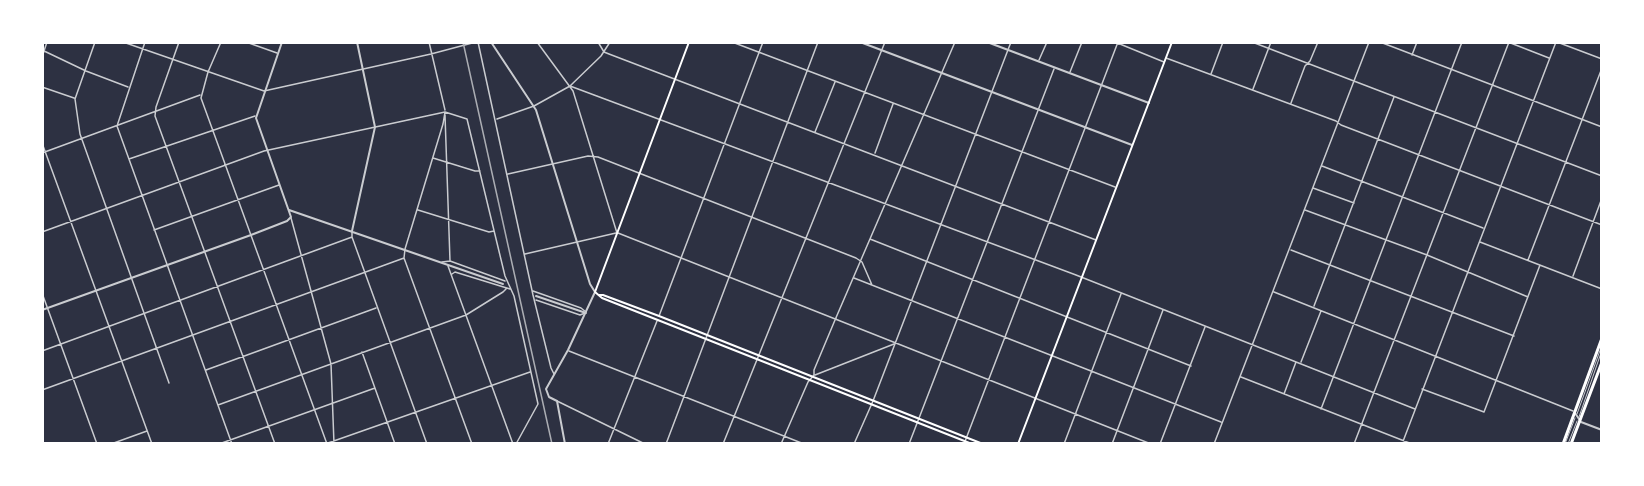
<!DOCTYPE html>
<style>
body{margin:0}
#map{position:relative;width:1644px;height:486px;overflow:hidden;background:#2d3142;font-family:"Times New Roman",serif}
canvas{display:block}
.frame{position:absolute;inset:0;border:44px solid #fff;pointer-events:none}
</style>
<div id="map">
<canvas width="1644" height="486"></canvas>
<div class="frame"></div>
</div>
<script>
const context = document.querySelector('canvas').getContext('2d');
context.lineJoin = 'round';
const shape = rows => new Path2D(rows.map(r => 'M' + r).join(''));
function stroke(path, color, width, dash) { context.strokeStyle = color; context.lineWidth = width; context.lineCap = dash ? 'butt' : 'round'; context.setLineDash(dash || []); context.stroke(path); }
const service = shape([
 [1577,414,1602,345],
 [1579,417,1602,350],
 [1565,444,1575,418],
 [1568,444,1577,421]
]);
const minor = shape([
 [95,42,75,99,80,134,169,383],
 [123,42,264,91,431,54,476,42],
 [145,42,117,126,232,444],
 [179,42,156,107,155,116,275,444],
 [221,42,208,72,201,98,327,444],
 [246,42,277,53],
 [429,42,445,110],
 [478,42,533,295,551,368,554,374],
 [537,42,573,91,617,233],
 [598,42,604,52,609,54,1096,240],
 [732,42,1115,187],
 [1115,42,1164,62],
 [1252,42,1602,176],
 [1380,42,1602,127],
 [1508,42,1549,58],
 [1557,42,1602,59],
 [42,50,86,71,128,87],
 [1412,55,1417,42],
 [42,57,47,42],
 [1166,58,1336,121,1341,125,1602,225],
 [1039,60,1047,42],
 [1070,72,1082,42],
 [1211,74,1223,42],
 [570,86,1076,275,1415,409],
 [42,87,74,98],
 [1253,89,1271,42],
 [1291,103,1305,66,1310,61,1318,42],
 [445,112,443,124,405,249,404,258,472,444],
 [445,115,450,261],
 [497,119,534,106,570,86,601,56,610,42],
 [815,132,835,82],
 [42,143,152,444],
 [42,153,200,95],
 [875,153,893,104],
 [433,158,475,171,480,171],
 [129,159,255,116],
 [1322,166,1483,228],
 [508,174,588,156,598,157,856,258,862,262,872,285],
 [1313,188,1354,203],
 [418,210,489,232,494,231],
 [1305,210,1427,255,1528,297],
 [291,218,331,364,334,444],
 [154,230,279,185],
 [42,232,264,151,445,112,467,119,505,276,514,296,538,404,516,444],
 [352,232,352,237,427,444],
 [618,233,1151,444],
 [870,239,1191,366],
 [1480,242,1602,289],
 [1291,250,1514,336],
 [525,254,616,233],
 [1528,260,1602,68],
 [442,262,450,261,505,281],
 [448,266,513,444],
 [452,274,455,272,510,289],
 [1573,276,1602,198],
 [854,278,1221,422],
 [533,291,581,308,586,312],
 [1274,292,1573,411],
 [42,293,97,444],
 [536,300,580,315,585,313],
 [1314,306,1394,97],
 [659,316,763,42],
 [42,351,352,237],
 [569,351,804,444],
 [362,352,395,444],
 [1301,362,1321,311],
 [206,370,376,308],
 [815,375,894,344],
 [1241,377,1412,444],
 [1422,389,1484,412,1540,265],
 [42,390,404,258],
 [1284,394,1296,362],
 [557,401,645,444],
 [218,405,466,315,503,292,506,289],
 [1321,409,1462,42],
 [191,443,192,444],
 [328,443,530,372],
 [111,444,147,431],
 [219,444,375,388],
 [608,444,657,321],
 [666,444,818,42],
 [723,444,885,42],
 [781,444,808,382,814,375,814,370,835,320,955,42],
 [854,444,873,401,1011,42],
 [909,444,1054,69],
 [964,444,1118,42],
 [1064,444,1121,294],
 [1112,444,1163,310],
 [1160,444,1205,327],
 [1214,444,1369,42],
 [1354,444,1509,42],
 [1402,444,1556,42]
]);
const tertiary = shape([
 [491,42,536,110,590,284,595,292,568,350,546,389,549,397,557,401,565,444],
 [860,42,1132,145],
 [987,42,1149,103],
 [289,210,503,284],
 [352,231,375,127,357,42],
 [536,296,586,313],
 [42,310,251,235,287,221,291,217,256,118,282,42],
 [1575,413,1581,422,1602,430]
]);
const secondary = shape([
 [689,42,595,292,602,298,972,444],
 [599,295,603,295,659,316,983,444],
 [1018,444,1172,42]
]);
const primary = shape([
 [1563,444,1602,338],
 [1571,444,1602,362]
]);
const rail = shape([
 [463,42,552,444]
]);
stroke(service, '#caccd0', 1);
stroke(minor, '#caccd0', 1.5);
stroke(tertiary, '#caccd0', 2);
stroke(secondary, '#fff', 2);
stroke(primary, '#fff', 3);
stroke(rail, '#abadb3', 1.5);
</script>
